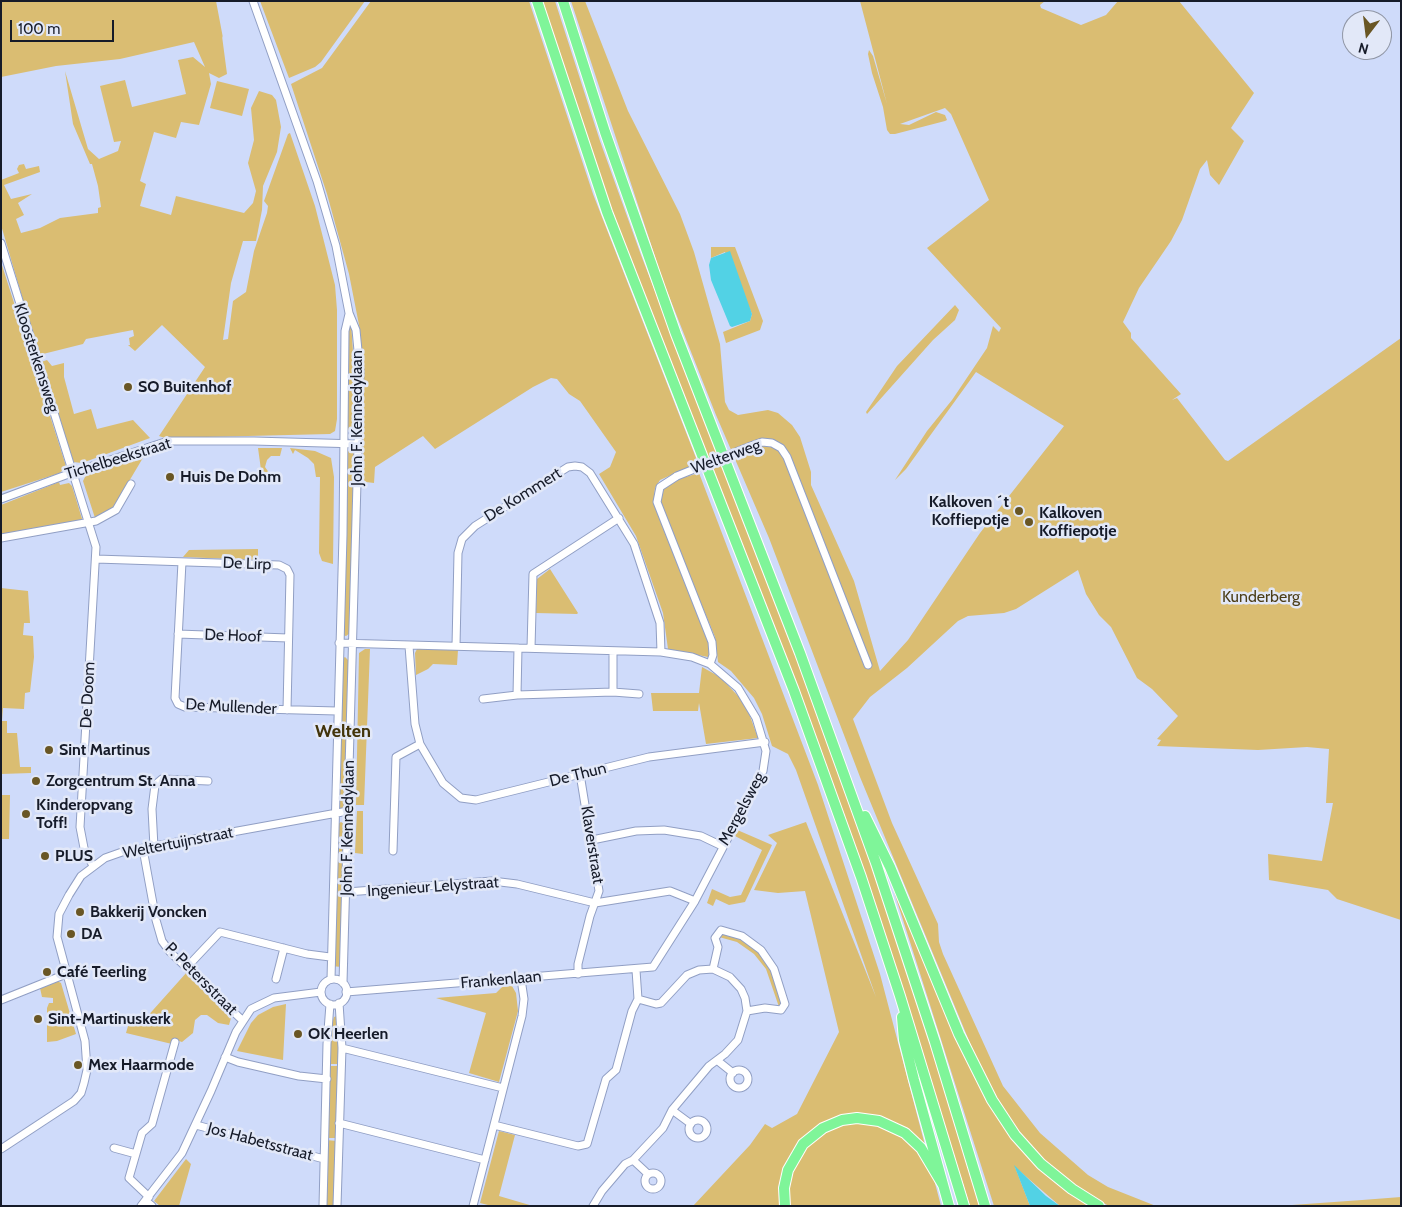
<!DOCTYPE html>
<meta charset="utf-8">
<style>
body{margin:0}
#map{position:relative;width:1402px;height:1207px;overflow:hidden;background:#cfdbfa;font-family:Cabin,sans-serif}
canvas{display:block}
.frame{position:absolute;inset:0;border:2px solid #161b29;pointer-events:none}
.north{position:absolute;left:1342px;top:10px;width:50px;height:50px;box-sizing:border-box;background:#e2e8f8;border:1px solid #9096a5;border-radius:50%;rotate:195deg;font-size:14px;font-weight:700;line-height:20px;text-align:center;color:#161b29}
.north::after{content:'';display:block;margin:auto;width:18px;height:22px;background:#695624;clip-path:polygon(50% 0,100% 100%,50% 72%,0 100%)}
.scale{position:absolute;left:10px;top:20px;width:104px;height:22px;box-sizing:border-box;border:2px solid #161b29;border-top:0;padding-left:6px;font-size:15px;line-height:18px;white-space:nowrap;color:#161b29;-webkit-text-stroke:4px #e2e8f8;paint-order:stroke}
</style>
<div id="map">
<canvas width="1402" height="1207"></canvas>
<div class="frame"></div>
<div class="north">N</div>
<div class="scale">100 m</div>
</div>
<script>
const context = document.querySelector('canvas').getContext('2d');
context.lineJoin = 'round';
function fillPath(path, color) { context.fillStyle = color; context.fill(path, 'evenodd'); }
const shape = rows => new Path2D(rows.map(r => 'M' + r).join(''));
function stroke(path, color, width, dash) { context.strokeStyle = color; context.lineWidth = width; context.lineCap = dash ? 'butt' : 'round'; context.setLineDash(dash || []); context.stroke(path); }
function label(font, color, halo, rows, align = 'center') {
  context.font = font + ' Cabin,sans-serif'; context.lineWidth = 5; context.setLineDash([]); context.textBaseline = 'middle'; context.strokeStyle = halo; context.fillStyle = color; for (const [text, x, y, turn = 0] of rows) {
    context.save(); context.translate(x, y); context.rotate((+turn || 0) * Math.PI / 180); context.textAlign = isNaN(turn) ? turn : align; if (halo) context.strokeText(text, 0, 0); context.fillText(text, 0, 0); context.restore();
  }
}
const green = shape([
 [1,1,216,1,223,38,222,36,227,74,219,78,209,73,211,84,199,125,181,122,176,138,154,132,140,181,146,184,140,206,171,215,176,196,244,213,253,203,256,191,248,163,254,140,251,108,259,91,272,95,276,100,281,127,277,152,263,186,262,210,256,241,243,241,231,283,223,340,228,339,233,301,246,292,254,251,267,213,268,206,264,201,288,134,290,133,315,206,335,285,337,310,337,419,335,431,330,434,165,438,159,436,205,367,162,325,135,351,128,345,130,345,129,338,134,336,133,330,86,339,83,344,39,355,1,225,1,180,19,173,17,169,19,165,24,164,26,169,39,166,40,172,4,185,11,199,32,194,18,203,24,215,16,219,21,233,40,228,60,218,98,213,98,208,101,207,98,186,92,164,90,164,73,124,65,71,88,149,99,159,118,151,121,141,114,142,100,86,125,80,132,107,186,94,178,60,193,57,205,67,194,42,120,59,56,66,1,77],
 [260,1,365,1,321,62,315,67,289,78],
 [371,1,529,1,593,194,698,463,660,480,655,488,654,497,655,506,711,644,708,657,668,649,663,613,636,536,599,474,610,467,616,452,580,401,569,394,557,379,551,378,533,387,435,449,423,436,375,467,374,483,366,482,363,479,364,391,360,330,349,274,327,194,291,84,322,68],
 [542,1,555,1,600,141,641,255,833,751,930,1035,980,1206,970,1206,908,1009,597,169],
 [571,1,585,1,628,111,680,214,694,252,720,344,725,402,729,410,738,415,768,410,778,413,792,425,800,437,811,472,811,485,854,581,880,671,908,640,980,533,1064,426,976,372,906,469,895,480,927,431,952,400,987,348,993,326,999,332,1001,328,927,248,989,200,951,114,945,108,900,124,909,125,936,112,945,115,947,120,945,121,895,134,890,134,887,130,883,107,872,73,868,54,869,50,873,56,887,104,860,1,1045,1,1040,5,1041,8,1081,25,1106,15,1118,1,1179,1,1254,93,1231,128,1244,141,1219,185,1210,175,1207,160,1200,169,1182,220,1171,241,1139,288,1123,322,1131,333,1131,338,1181,394,1172,400,1177,398,1225,460,1228,461,1401,338,1401,920,1337,899,1328,890,1269,880,1268,854,1322,861,1333,803,1326,803,1329,749,1307,747,1258,750,1157,746,1161,740,1157,739,1178,716,1152,689,1137,678,1111,627,1099,615,1086,594,1078,570,1016,609,1004,613,968,616,958,621,907,668,870,697,853,719,892,823,938,924,939,942,943,954,1003,1086,1040,1133,1088,1175,1108,1187,1156,1206,1109,1206,1085,1193,1047,1163,1017,1129,984,1077,860,777,769,538,716,415,663,281],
 [217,81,249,89,242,116,210,108],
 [711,247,735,247,763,321,760,330,726,343,723,332,750,321,752,314,725,252,711,258],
 [1,262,66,466,60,473,1,492],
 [955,305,959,310,955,320,933,340,867,414,866,412,897,366],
 [351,322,356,396,356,429,352,433,347,428,349,323],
 [47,360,52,366,64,363,64,377,74,414,91,409,97,429,133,420,150,438,82,463,73,462,41,362],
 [258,448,282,448,280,456,271,456,267,460,265,467,272,477,262,477],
 [290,448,315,451,331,458,334,477,333,564,322,561,319,553,320,477,316,477,314,464,308,458,295,450,293,454],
 [147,451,112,510,95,518,83,481,85,477,88,474],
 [348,451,353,451,355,454,350,633,346,636,343,635],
 [699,473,818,785,880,974,941,1206,693,1206,750,1145,765,1124,772,1128,797,1114,839,1032,805,891,778,893,754,890,777,843,768,835,806,822,876,997,796,770,788,754,772,746,762,714,754,698,731,671,718,662,715,637,663,512,661,501,663,489,675,480],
 [59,482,60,485,69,483,72,486,83,522,1,537,1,505],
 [258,549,258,560,183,557,189,550],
 [550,569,578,613,577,614,536,613,537,579],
 [1,588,28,591,30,623,24,623,23,635,33,636,34,657,30,692,25,693,24,709,3,708,2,721,7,721,7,733,17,733,20,767,31,767,31,773,1,774],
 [365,649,370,649,364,805,356,805,359,653],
 [417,649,458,650,457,665,433,664,428,669,416,675,415,653],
 [345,657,349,661,345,807,341,810,338,809,342,659],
 [702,667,720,677,739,697,747,708,758,738,706,744,699,703,698,711,653,711,651,693,699,693],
 [1,795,10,795,9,839,1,839],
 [357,811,363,811,363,854,355,853],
 [341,822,344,824,341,967,332,966,338,824],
 [735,829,772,845,745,902,729,905,716,899,713,906,707,903,712,889,730,897,741,895,762,850,733,835],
 [889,876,967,1060,1047,1174,1088,1206,1060,1206,1015,1167,1030,1206,994,1206],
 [722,933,748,941,758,951,768,963,783,1003,779,1007,766,969,754,954,737,942,719,937],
 [187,972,227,1011,231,1018,229,1025,218,1023,207,1015,201,1015,195,1020,193,1033,182,1042,173,1039,172,1044,126,1033,128,1026,140,1017,145,1019],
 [57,981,61,983,76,1034,57,1041,47,1042,47,1008,49,1003,53,1003,53,998,42,997,40,988],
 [512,986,516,993,518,1011,499,1082,469,1073,486,1013,436,998,496,993,502,987],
 [286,1004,283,1060,237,1051,251,1023,258,1015,273,1007],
 [337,1016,339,1064,329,1064,331,1027,334,1017],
 [328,1066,339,1066,337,1138,327,1138],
 [499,1131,515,1135,499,1196,533,1206,492,1206,480,1203],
 [326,1140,337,1141,335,1206,325,1206],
 [186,1159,191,1164,179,1206,160,1206,154,1201],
 [1401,1197,1401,1206,1278,1206,1362,1200]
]);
const water = shape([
 [730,251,752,314,750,321,732,327,730,326,711,280,709,265,711,258],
 [1014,1165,1046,1196,1060,1206,1030,1206]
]);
const minor = shape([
 [253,1,317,181,336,246,349,313,356,330,360,371,359,411,343,983],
 [1,243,96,547,80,827,84,848,93,866],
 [751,446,762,442,772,443,781,448,787,457,868,665],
 [677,476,660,487,657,502,712,642,713,655,710,664],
 [1,499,74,472,168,441,254,441,358,444],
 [1,538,96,521,116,510,131,484],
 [96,559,279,565,287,569,290,575,287,710],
 [182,562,175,698,178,704,185,707,337,711],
 [178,634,288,638],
 [339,643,661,652,692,657,710,664,738,688,756,718,766,751,763,771,695,901,653,967,346,992],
 [409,646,415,724,420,744,443,783,461,798,476,800,649,757,765,742],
 [456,646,458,553,462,539,475,526,568,467,575,466,582,467,590,473,634,544,660,623,661,652],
 [531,648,533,574,619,518],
 [613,692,613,651],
 [517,695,518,648],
 [483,699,517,695,613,692,639,694],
 [592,840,636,831,664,830,701,836,722,846],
 [154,847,152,809,155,785,162,779,208,781],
 [143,849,156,920,162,941,170,952,242,1020],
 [393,851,396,757,420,744],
 [347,892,492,881,517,884,595,903,670,891,695,901],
 [187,967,220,932,307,954,330,957],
 [713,969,718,947,715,938,721,930,742,936,761,950,774,969,785,1004,781,1010,765,1008,747,1011],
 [578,974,578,964,590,916,599,891,580,774],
 [276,979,284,948],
 [331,979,343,535,345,331,349,314],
 '321 992a13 13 0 1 1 26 0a13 13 0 1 1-26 0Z',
 [1,1000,66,974],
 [342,1048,503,1088],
 [225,1057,238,1062,299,1076,327,1079],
 [718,1061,733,1073],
 '730 1079a9 9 0 1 1 18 0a9 9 0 1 1-18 0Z',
 [672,1110,691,1124],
 '689 1129a9 9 0 1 1 18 0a9 9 0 1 1-18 0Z',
 [339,1123,485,1160],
 [196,1125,324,1159],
 [494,1125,578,1146,587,1144,606,1079,616,1070,632,1011,638,999,636,970],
 [114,1148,136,1154],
 [1,1149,74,1101,81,1093,84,1083,87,1070,85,1041,57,937,59,914,69,895,81,876,105,858,122,852,348,811],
 [633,1160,648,1174],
 '645 1181a8 8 0 1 1 16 0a8 8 0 1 1-16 0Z',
 [149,1197,129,1178,142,1133,152,1124,175,1042],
 [146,1201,152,1206],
 [141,1206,182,1153,211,1091,236,1032,251,1009,274,998,321,992],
 [323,1206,327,1044,330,1004],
 [337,1206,342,1048,339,1003],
 [473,1206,522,1016,524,999,521,979],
 [593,1206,602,1191,625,1164,633,1160,663,1128,672,1110,709,1066,725,1054,738,1040,747,1011,745,998,741,989,730,977,713,969,699,970,687,975,661,1003,656,1004,638,999]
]);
const highway = shape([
 [537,1,607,212,794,691,861,877,900,996,964,1206],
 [563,1,605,132,676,334,800,653,876,863,935,1042,985,1206],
 [865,816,890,867,959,1034,992,1100,1015,1135,1041,1164,1072,1189,1099,1206],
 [902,1017,904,1040,914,1080,949,1206],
 [785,1206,784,1188,788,1170,803,1144,823,1128,842,1120,857,1118,879,1121,905,1133,921,1148,943,1185]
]);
const minorBridge = shape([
 [677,476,751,446]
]);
const markers = [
 [128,387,5,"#695624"],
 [170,477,5,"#695624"],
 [1019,511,5,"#695624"],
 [1029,522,5,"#695624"],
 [49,750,5,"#695624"],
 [36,781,5,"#695624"],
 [26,814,5,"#695624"],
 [45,856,5,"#695624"],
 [80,912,5,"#695624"],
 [71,934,5,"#695624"],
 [47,972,5,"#695624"],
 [38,1019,5,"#695624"],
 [298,1034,5,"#695624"],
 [78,1065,5,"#695624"]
];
const streetNames = [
 ["Kloosterkensweg",36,358,72],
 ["John F. Kennedylaan",357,418,-90],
 ["Welterweg",726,457,-20],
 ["Tichelbeekstraat",118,459,-17],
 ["De Kommert",523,495,-32],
 ["De Lirp",247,564,2],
 ["De Hoof",233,636,2],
 ["De Doom",88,695,-87],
 ["De Mullender",231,707,3],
 ["De Thun",578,775,-14],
 ["Mergelsweg",742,809,-62],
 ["John F. Kennedylaan",348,828,-89],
 ["Weltertuijnstraat",178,843,-11],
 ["Klaverstraat",592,845,81],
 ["Ingenieur Lelystraat",433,887,-4],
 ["P. Petersstraat",201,979,45],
 ["Frankenlaan",501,980,-5],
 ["Jos Habetsstraat",260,1142,15]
];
const poiNames = [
 ["SO Buitenhof",138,387],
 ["Huis De Dohm",180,477],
 ["Kalkoven ´t",1009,502,"right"],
 ["Koffiepotje",1009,520,"right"],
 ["Kalkoven",1039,513],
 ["Koffiepotje",1039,531],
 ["Sint Martinus",59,750],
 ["Zorgcentrum St. Anna",46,781],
 ["Kinderopvang",36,805],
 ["Toff!",36,823],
 ["PLUS",55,856],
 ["Bakkerij Voncken",90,912],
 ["DA",81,934],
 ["Café Teerling",57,972],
 ["Sint-Martinuskerk",48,1019],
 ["OK Heerlen",308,1034],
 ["Mex Haarmode",88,1065]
];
const parkNames = [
 ["Kunderberg",1261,597]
];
const neighbourhoodNames = [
 ["Welten",343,732]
];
fillPath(green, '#dabd72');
fillPath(water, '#52d2e5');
stroke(minor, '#919fc4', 9);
stroke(highway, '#fff', 12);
stroke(minor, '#fff', 7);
stroke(highway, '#7ff599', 10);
stroke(minorBridge, '#919fc4', 9, []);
stroke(minorBridge, '#fff', 7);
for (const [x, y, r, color] of markers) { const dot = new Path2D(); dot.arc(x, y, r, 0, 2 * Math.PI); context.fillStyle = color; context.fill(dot); stroke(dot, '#e2e8f8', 2); }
label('16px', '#161b29', '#e2e8f8', streetNames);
label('bold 16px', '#161b29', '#e2e8f8', poiNames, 'left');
label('16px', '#4c3e18', '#e2e8f8', parkNames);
label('bold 18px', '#42340a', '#e2e8f8', neighbourhoodNames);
</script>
